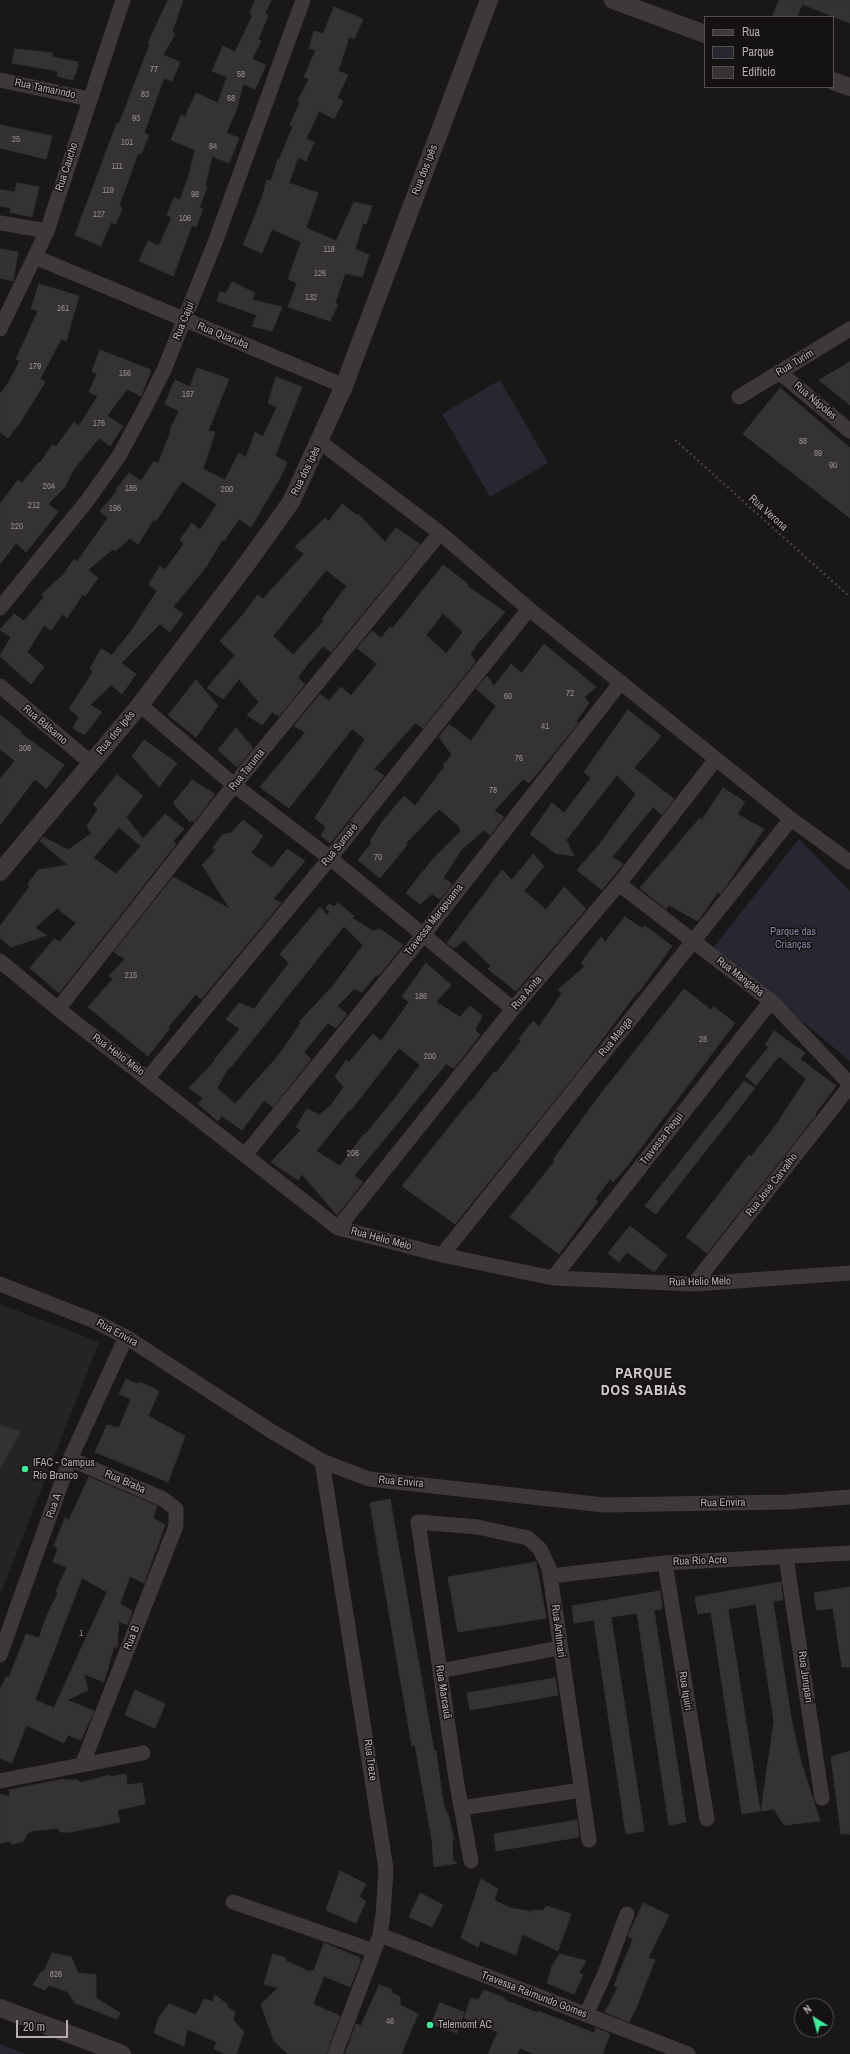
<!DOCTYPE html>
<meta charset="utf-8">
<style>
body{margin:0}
#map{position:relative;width:850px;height:2054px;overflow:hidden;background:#191717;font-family:"Archivo Narrow",sans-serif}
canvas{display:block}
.legend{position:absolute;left:704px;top:16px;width:130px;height:72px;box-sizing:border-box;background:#141212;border:1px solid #564f51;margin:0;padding:5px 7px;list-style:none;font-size:12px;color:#b8aab0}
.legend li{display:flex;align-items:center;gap:8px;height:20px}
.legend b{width:20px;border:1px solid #564f51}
.north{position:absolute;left:794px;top:1998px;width:40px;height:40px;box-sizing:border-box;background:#141212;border:1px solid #564f51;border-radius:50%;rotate:323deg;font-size:11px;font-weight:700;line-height:16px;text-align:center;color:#b8aab0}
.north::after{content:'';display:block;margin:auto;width:14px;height:18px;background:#3cec99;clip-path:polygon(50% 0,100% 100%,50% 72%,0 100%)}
.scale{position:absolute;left:16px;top:2020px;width:52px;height:18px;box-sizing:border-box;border:2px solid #b8aab0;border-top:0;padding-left:5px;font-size:12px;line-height:14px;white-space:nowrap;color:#b8aab0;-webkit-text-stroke:3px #141212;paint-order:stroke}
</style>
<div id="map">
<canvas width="850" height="2054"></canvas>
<ul class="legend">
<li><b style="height:5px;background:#3e383a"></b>Rua</li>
<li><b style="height:11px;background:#272731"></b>Parque</li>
<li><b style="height:11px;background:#353232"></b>Edifício</li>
</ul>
<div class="north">N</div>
<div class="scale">20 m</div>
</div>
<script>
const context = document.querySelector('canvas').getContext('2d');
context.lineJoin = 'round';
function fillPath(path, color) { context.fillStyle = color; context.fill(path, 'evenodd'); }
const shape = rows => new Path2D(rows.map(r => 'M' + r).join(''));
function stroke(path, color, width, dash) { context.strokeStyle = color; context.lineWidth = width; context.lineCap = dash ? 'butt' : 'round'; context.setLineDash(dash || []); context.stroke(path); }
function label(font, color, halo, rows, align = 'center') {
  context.font = font + ' "Archivo Narrow",sans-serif'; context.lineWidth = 3; context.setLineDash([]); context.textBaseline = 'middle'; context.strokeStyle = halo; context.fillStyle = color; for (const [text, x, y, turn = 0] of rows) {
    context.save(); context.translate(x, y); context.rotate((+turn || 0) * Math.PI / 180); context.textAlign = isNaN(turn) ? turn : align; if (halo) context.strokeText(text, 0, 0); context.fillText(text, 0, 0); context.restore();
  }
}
const built = shape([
 [0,1304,99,1342,0,1595]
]);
const green = shape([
 [500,380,548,463,490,497,442,414],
 [799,839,850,891,850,1061,713,948],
 [0,2044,25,2054,0,2054]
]);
const building = shape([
 [168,0,183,0,172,32,175,34,163,55,180,62,172,81,164,78,144,133,149,135,141,154,138,153,119,206,122,208,116,224,111,222,101,246,75,235,117,123,119,124,150,44,148,43,168,0],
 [255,0,271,0,265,14,268,15,258,40,261,41,252,59,266,65,255,89,243,84,236,111,226,133,239,138,229,163,212,156,205,186,207,187,199,208,203,209,196,227,192,225,173,276,139,261,148,241,159,246,172,217,167,215,174,198,180,200,188,178,195,150,171,140,181,115,185,117,196,93,218,103,227,77,212,71,223,46,235,52,252,17,250,13,255,0],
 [779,0,850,0,850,23,802,4,797,17,772,17,779,0],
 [334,7,363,19,354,39,349,37,338,71,348,75,337,98,343,101,334,119,319,111,306,139,314,142,306,161,298,157,289,183,318,193,306,228,336,241,354,202,372,206,366,224,363,223,355,249,369,255,362,277,345,273,335,303,338,304,330,321,288,307,297,283,288,279,301,242,272,229,262,253,243,245,262,198,267,180,271,181,278,159,279,160,293,126,290,125,300,102,298,100,309,79,304,77,316,50,309,48,314,31,323,34,334,7],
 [15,49,53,53,52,57,78,62,76,74,74,74,73,80,57,76,58,71,12,63,15,49],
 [0,125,52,136,46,159,0,148,0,125],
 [17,183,39,187,32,217,10,212,11,208,0,206,0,190,15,192,17,183],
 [0,249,18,252,13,281,0,278,0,249],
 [232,282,255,293,252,300,282,307,272,331,252,326,257,315,217,301,220,292,226,293,232,282],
 [39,284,79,296,66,341,61,339,40,379,45,382,21,421,8,438,0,432,0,394,7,385,20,361,16,359,38,311,31,309,39,284],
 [100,350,151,370,141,396,127,389,107,416,123,426,110,446,99,438,73,470,65,487,48,504,58,512,26,552,16,543,0,564,0,504,18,480,22,483,39,462,40,463,52,445,56,447,74,422,79,426,98,396,89,392,97,374,92,371,100,350],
 [850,362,850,405,819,380,850,362],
 [197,368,229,379,208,431,215,432,203,469,225,480,239,453,246,458,255,432,263,437,277,407,268,403,276,377,302,387,275,456,287,462,281,476,251,527,239,519,224,541,222,540,206,567,173,607,183,614,170,632,160,624,121,663,136,674,122,694,111,685,90,705,102,712,84,735,73,728,79,717,69,709,93,672,90,669,101,649,112,655,132,630,157,591,149,584,160,566,165,570,184,544,180,540,192,523,200,530,217,504,182,481,156,521,154,519,138,544,130,538,115,551,113,549,88,570,98,578,85,596,83,594,67,618,63,614,51,630,44,625,27,652,44,667,31,684,0,656,11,637,0,630,14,614,24,621,44,597,42,594,64,574,74,559,77,562,108,518,100,511,117,491,116,490,129,473,141,481,154,461,158,464,171,431,170,430,179,411,165,404,175,380,190,387,197,368],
 [780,388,850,448,850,518,743,434,780,388],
 [342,504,356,515,358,514,385,542,396,528,420,544,331,652,323,646,306,666,298,678,305,684,279,716,272,712,262,725,247,715,259,702,239,679,223,699,207,688,235,655,220,641,247,610,246,610,258,595,263,599,304,554,295,547,325,518,329,521,342,504],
 [326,570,347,586,322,619,324,621,293,655,273,636,326,570],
 [443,565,468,584,467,586,505,612,478,643,470,654,475,662,423,728,415,723,374,769,384,776,330,843,321,836,326,827,315,818,365,739,352,729,289,808,260,787,302,737,305,732,294,726,320,694,329,701,341,687,351,696,377,664,357,648,372,631,381,638,390,627,392,629,443,565],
 [443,613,463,632,446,654,426,635,443,613],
 [544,644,596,687,584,697,589,703,576,721,578,723,540,770,529,783,523,779,494,811,504,817,490,835,484,830,461,850,443,878,452,884,440,899,432,894,420,904,406,893,432,860,461,831,459,828,460,827,439,809,405,844,407,845,380,878,358,860,372,843,370,841,382,822,404,796,415,806,445,766,443,765,452,755,439,737,449,724,471,741,496,706,476,689,487,676,494,686,511,664,522,673,544,644],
 [196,680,218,706,196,737,168,715,196,680],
 [628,710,661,736,634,768,674,799,662,815,653,807,612,857,623,864,602,890,577,870,599,845,636,794,617,775,566,840,574,856,555,853,530,834,552,803,564,813,591,778,584,772,628,710],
 [0,715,22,732,20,733,64,765,46,789,35,779,0,825,0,779,15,761,0,749,0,715],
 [236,728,253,748,237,767,218,750,236,728],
 [144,740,177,763,159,787,132,756,144,740],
 [117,775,143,796,126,817,143,839,165,814,184,829,173,841,176,844,59,993,30,968,54,939,60,942,76,923,57,908,35,928,47,935,11,947,0,938,0,926,30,886,28,884,38,870,68,865,40,841,43,837,68,850,91,834,87,826,98,809,93,804,117,775],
 [119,827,141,846,116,874,93,858,119,827],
 [192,780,215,794,194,822,192,820,190,822,173,803,192,780],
 [723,788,745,802,737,814,764,829,728,883,720,894,718,892,698,921,669,905,666,909,640,888,700,818,702,820,723,788],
 [243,820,263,836,251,853,272,868,287,849,305,861,273,899,281,903,201,999,196,994,168,1027,170,1028,148,1056,88,1007,113,979,109,976,125,959,114,952,173,877,230,909,202,865,216,850,213,848,222,835,231,833,243,820],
 [533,854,544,866,524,891,546,910,564,887,586,909,516,991,488,969,491,966,464,940,454,948,447,943,502,870,512,880,533,854],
 [338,903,354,916,352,918,373,931,380,929,403,945,380,974,378,976,376,975,362,992,354,989,337,1006,347,1014,336,1028,328,1023,304,1052,311,1059,273,1107,264,1100,242,1130,222,1116,218,1121,198,1104,203,1098,189,1088,215,1061,214,1060,240,1029,226,1019,239,1003,254,1009,289,963,280,954,320,907,327,915,330,912,326,908,329,904,334,907,338,903],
 [344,926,363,945,333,986,299,1022,301,1023,278,1056,235,1104,217,1088,228,1068,230,1068,344,926],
 [625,917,642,928,645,926,672,946,639,992,638,991,579,1070,455,1224,402,1186,470,1101,471,1102,494,1072,496,1073,521,1041,519,1039,533,1021,539,1027,562,993,558,990,585,966,581,963,601,937,605,942,625,917],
 [426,963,451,985,436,1002,460,1017,470,1006,482,1016,475,1030,480,1035,454,1068,446,1064,354,1176,363,1182,337,1215,302,1174,298,1180,271,1162,301,1130,296,1127,307,1109,320,1115,332,1104,344,1087,335,1077,346,1060,349,1062,373,1034,381,1041,409,1002,402,997,426,963],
 [399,1048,420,1065,396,1097,365,1135,364,1134,340,1166,316,1151,349,1110,350,1111,399,1048],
 [684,989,711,1010,714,1007,735,1023,627,1166,613,1182,610,1179,595,1199,598,1201,559,1254,510,1217,555,1161,553,1160,596,1100,684,989],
 [774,1031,805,1053,800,1059,836,1086,815,1114,816,1115,707,1253,686,1237,749,1155,751,1157,776,1125,806,1079,779,1056,756,1085,745,1076,769,1047,765,1045,774,1031],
 [744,1081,755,1088,656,1214,645,1206,744,1081],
 [630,1226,667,1255,654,1272,627,1252,619,1262,608,1253,630,1226],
 [126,1379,137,1384,140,1382,159,1391,148,1416,185,1436,168,1482,95,1452,107,1425,119,1428,131,1399,119,1394,126,1379],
 [0,1425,20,1432,0,1469,0,1425],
 [89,1477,157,1506,153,1518,165,1525,144,1583,130,1576,120,1604,132,1611,127,1625,119,1621,117,1648,114,1646,104,1682,84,1674,88,1690,67,1700,94,1711,81,1740,68,1735,64,1743,26,1725,12,1763,0,1758,0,1690,6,1677,9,1678,26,1634,39,1638,47,1615,58,1593,56,1591,67,1567,53,1562,58,1548,54,1546,65,1518,69,1520,89,1477],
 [82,1578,107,1592,54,1708,35,1700,82,1578],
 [390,1499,434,1751,436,1751,443,1803,448,1815,454,1839,452,1839,453,1859,451,1859,457,1863,434,1867,432,1840,415,1745,412,1746,370,1503,390,1499],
 [536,1562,546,1618,458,1632,448,1577,536,1562],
 [781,1582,783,1600,773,1601,791,1718,801,1762,820,1821,784,1825,774,1809,761,1811,774,1721,756,1604,728,1609,760,1811,742,1814,711,1612,698,1614,695,1597,781,1582],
 [850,1587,850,1667,842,1667,833,1608,817,1610,814,1593,850,1587],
 [660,1591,662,1609,654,1610,686,1822,669,1825,637,1613,611,1617,644,1831,626,1834,594,1620,574,1623,572,1606,660,1591],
 [555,1678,558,1695,470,1710,467,1693,555,1678],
 [135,1690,165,1704,155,1728,125,1715,135,1690],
 [850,1751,850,1834,841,1834,831,1757,850,1751],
 [126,1774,127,1785,142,1783,145,1804,117,1810,120,1822,70,1832,60,1832,58,1828,32,1831,27,1834,24,1841,12,1844,10,1841,0,1843,0,1794,10,1797,9,1790,64,1779,64,1780,78,1780,80,1783,109,1775,110,1777,126,1774],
 [577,1820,579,1837,496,1851,494,1834,577,1820],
 [340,1871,366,1884,359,1897,366,1901,356,1923,326,1910,340,1871],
 [481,1879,498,1889,494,1900,510,1908,532,1912,533,1910,543,1911,546,1906,571,1914,558,1951,522,1934,516,1955,480,1941,478,1947,461,1938,481,1879],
 [420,1893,443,1905,432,1927,409,1917,420,1893],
 [643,1903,669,1915,648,1958,655,1960,636,2008,629,2022,605,2012,618,1987,614,1986,633,1939,628,1936,643,1903],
 [324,1943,360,1958,360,1962,350,1987,324,1976,313,2004,340,2016,326,2054,288,2054,274,2041,261,2004,278,1988,264,1984,273,1954,286,1958,286,1961,310,1972,311,1970,314,1971,324,1943],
 [52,1953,71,1957,78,1973,96,1975,96,1998,120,2013,117,2019,75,2003,68,1992,49,1985,45,1990,33,1985,40,1973,45,1970,52,1953],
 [560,1954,586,1961,579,1973,583,1975,574,1994,547,1983,552,1966,560,1954],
 [379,1985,391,1989,392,1993,400,1997,400,2005,418,2014,401,2054,345,2054,356,2024,361,2026,379,1985],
 [484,1990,505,1998,504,2000,538,2013,538,2011,594,2033,596,2028,610,2034,602,2054,534,2054,520,2048,517,2054,488,2054,498,2032,464,2018,471,1998,478,2000,484,1990],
 [215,1995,228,2005,227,2007,235,2012,233,2020,244,2032,236,2054,225,2054,214,2049,217,2042,187,2029,184,2046,154,2033,159,2017,169,2004,196,2015,204,1999,213,2002,215,1995],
 [440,2003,464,2012,457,2033,431,2024,440,2003]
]);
const path = shape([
 [675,440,850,597]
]);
const minor = shape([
 [0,80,89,99],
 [0,223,47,231],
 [35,257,344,386],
 [0,329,47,231,123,0],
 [779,372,850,431],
 [739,397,850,329],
 [320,442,440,533,529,609,791,819,850,862],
 [0,608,87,501,119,456,147,404,164,370,216,240,303,0],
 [0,686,91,763],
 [140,705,234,785,330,858,513,1009],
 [619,884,771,1001,850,1084],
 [0,961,58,1009,338,1228,442,1255,553,1278,694,1284,850,1273],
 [58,1009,234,785,440,533],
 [148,1078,330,858,529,609],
 [245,1155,424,934,621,682],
 [338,1228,513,1009,619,884,716,759],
 [442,1255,791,819],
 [553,1278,771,1001],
 [0,1284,92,1320,126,1337,271,1431,322,1461,369,1479,604,1505,787,1502,850,1497],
 [694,1284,850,1086],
 [70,1459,163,1499,176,1509,176,1526,82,1765],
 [322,1461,386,1869,383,1915,380,1935,335,2054],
 [786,1557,822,1798],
 [665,1563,707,1819],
 [550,1576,665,1563,850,1553],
 [0,1655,70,1459,126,1337],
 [440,1671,559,1648],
 [0,1781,143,1753],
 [461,1808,582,1790],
 [471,1861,456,1779,418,1522,478,1527,509,1534,528,1538,540,1549,549,1568,589,1840],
 [233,1902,374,1951],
 [380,1935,688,2054],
 [586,2015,605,1973,627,1914]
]);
const tertiary = shape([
 [613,0,705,34],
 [833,81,850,87],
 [0,872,140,705,248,562,291,502,344,386,489,0],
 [0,2008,122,2054]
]);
const markers = [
 [25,1469,4,"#3cec99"],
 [430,2025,4,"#3cec99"]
];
const numberNames = [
 ["77",154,70],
 ["58",241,75],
 ["83",145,95],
 ["68",231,99],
 ["93",136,119],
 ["25",16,140],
 ["101",127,143],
 ["84",213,147],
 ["111",117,167],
 ["119",108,191],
 ["98",195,195],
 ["127",99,215],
 ["106",185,219],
 ["118",329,250],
 ["126",320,274],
 ["132",311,298],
 ["161",63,309],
 ["179",35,367],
 ["156",125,374],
 ["157",188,395],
 ["176",99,424],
 ["88",803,442],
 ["89",818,454],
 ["90",833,466],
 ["204",49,487],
 ["185",131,489],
 ["200",227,490],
 ["212",34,506],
 ["195",115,509],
 ["220",17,527],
 ["72",570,694],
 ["60",508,697],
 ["41",545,727],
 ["308",25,749],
 ["76",519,759],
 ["78",493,791],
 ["70",378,858],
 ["215",131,976],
 ["186",421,997],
 ["28",703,1040],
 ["200",430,1057],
 ["206",353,1154],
 ["1",81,1634],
 ["826",56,1975],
 ["46",390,2022]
];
const streetNames = [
 ["Rua Tamarindo",45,89,12],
 ["Rua Caucho",67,167,-72],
 ["Rua dos Ipês",425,170,-69],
 ["Rua Cajuí",184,321,-68],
 ["Rua Quaruba",223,336,22],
 ["Rua Turim",795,363,-31],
 ["Rua Nápoles",815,401,40],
 ["Rua dos Ipês",306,471,-64],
 ["Rua Verona",768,513,42],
 ["Rua Bálsamo",45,725,40],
 ["Rua dos Ipês",116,733,-50],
 ["Rua Taruma",247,770,-51],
 ["Rua Sumaré",340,845,-51],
 ["Travessa Marapuama",434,920,-52],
 ["Rua Mangaba",740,977,38],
 ["Rua Anita",527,993,-50],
 ["Rua Manga",616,1037,-51],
 ["Rua Helio Melo",118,1055,37],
 ["Travessa Pequi",662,1139,-52],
 ["Rua José Carvalho",772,1185,-52],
 ["Rua Helio Melo",381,1239,15],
 ["Rua Helio Melo",700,1282,-1],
 ["Rua Envira",117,1333,29],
 ["Rua Braba",125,1482,23],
 ["Rua Envira",401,1482,5],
 ["Rua Envira",723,1503,-1],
 ["Rua A",54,1506,-71],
 ["Rua Rio Acre",700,1561,-2],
 ["Rua Antimari",558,1631,83],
 ["Rua B",132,1638,-68],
 ["Rua Jurupari",805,1677,82],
 ["Rua Iquiri",685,1691,81],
 ["Rua Marcauã",443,1692,81],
 ["Rua Treze",370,1760,82],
 ["Travessa Raimundo Gomes",534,1995,21]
];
const parkNames = [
 ["Parque das",793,932],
 ["Crianças",793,945]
];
const poiNames = [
 ["IFAC - Campus",33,1463],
 ["Rio Branco",33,1476],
 ["Telemomt AC",438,2025]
];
const districtNames = [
 ["PARQUE",644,1374],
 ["DOS SABIÁS",644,1391]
];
fillPath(built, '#262323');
fillPath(green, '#272731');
fillPath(building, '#353232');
stroke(building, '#353132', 1);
stroke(path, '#453e41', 2.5, [2, 3]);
stroke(minor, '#3e383a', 15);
stroke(tertiary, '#3e383a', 18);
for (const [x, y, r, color] of markers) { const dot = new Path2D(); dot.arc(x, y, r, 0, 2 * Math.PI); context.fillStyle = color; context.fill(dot); stroke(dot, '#141212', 1.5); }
label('9px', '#978c90', null, numberNames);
label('11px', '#b8aab0', '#141212', streetNames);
label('11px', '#8184a3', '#141212', parkNames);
label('11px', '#b8aab0', '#141212', poiNames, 'left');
context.letterSpacing = '1px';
label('bold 15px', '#d4cace', '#141212', districtNames);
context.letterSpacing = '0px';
</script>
